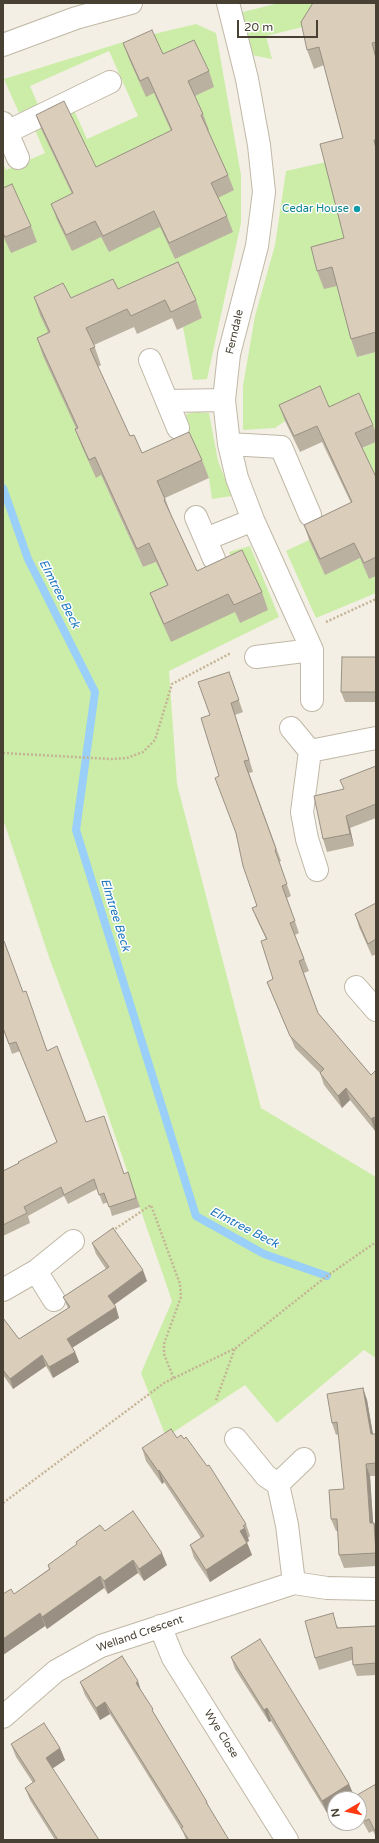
<!DOCTYPE html>
<style>
body{margin:0}
#map{position:relative;width:379px;height:1843px;overflow:hidden;background:#f4efe4;font-family:"Varela Round",sans-serif}
canvas{display:block}
.frame{position:absolute;inset:0;border:4px solid #474033;pointer-events:none}
.north{position:absolute;left:327px;top:1791px;width:40px;height:40px;box-sizing:border-box;background:#fff;border:1px solid #b5b3ad;border-radius:50%;rotate:261deg;font-size:11px;font-weight:700;line-height:16px;text-align:center;color:#474033}
.north::after{content:'';display:block;margin:auto;width:14px;height:18px;background:#ff3a10;clip-path:polygon(50% 0,100% 100%,50% 72%,0 100%)}
.scale{position:absolute;left:237px;top:20px;width:81px;height:18px;box-sizing:border-box;border:2px solid #474033;border-top:0;padding-left:5px;font-size:12px;line-height:14px;white-space:nowrap;color:#474033;-webkit-text-stroke:3px #fff;paint-order:stroke}
</style>
<div id="map">
<canvas width="379" height="1843"></canvas>
<div class="frame"></div>
<div class="north">N</div>
<div class="scale">20 m</div>
</div>
<script>
const context = document.querySelector('canvas').getContext('2d');
context.lineJoin = 'round';
function fillPath(path, color) { context.fillStyle = color; context.fill(path, 'evenodd'); }
const shape = rows => new Path2D(rows.map(r => 'M' + r).join(''));
function stroke(path, color, width, dash) { context.strokeStyle = color; context.lineWidth = width; context.lineCap = dash ? 'butt' : 'round'; context.setLineDash(dash || []); context.stroke(path); }
function label(font, color, halo, rows, align = 'center') {
  context.font = font + ' "Varela Round",sans-serif'; context.lineWidth = 3; context.setLineDash([]); context.textBaseline = 'middle'; context.strokeStyle = halo; context.fillStyle = color; for (const [text, x, y, turn = 0] of rows) {
    context.save(); context.translate(x, y); context.rotate((+turn || 0) * Math.PI / 180); context.textAlign = isNaN(turn) ? turn : align; if (halo) context.strokeText(text, 0, 0); context.fillText(text, 0, 0); context.restore();
  }
}
const green = shape([
 [279,3,337,3,307,26,266,36,272,59,241,53,231,15],
 [196,24,216,33,241,175,241,223,207,379,193,380,183,327,184,280,56,350,101,475,143,567,156,562,175,603,235,612,240,623,239,573,229,552,250,546,279,617,169,671,177,784,261,1108,376,1177,376,1358,364,1350,277,1423,245,1385,166,1437,141,1373,172,1301,100,1092,50,960,3,819,3,163,6,170,45,153,34,128,74,110,87,139,138,116,109,51,30,86,38,105,19,113,4,79,133,39],
 [326,162,350,256,344,284,357,357,376,352,376,434,285,421,275,428,243,430,243,386,255,316,275,245,286,171],
 [196,412,209,413,218,461,232,496,212,499,209,478,190,438,186,414],
 [376,442,376,481,361,449],
 [309,540,325,574,360,558,376,576,376,593,316,618,286,551]
]);
const stream = shape([
 [3,488,28,559,95,692,76,830,196,1216,264,1254,327,1276]
]);
const path = shape([
 [326,622,376,599],
 [3,753,111,759,127,758,143,752,155,740,172,684,231,653],
 [112,1231,151,1205,180,1284,181,1297,164,1344,164,1354,174,1379],
 [216,1400,235,1348],
 [3,1503,164,1383,236,1348,327,1276,376,1242]
]);
const minor = shape([
 [228,3,247,79,259,145,264,192,257,246,229,354,224,400,229,444,237,478,253,520,312,650,312,700],
 [3,45,76,18,131,3],
 [3,123,18,158],
 [7,132,110,82],
 [150,360,178,428],
 [167,401,224,400],
 [229,444,281,447,310,515],
 [196,517,214,559],
 [206,539,253,520],
 [256,657,312,650],
 [291,728,310,751,302,812,307,839,317,870],
 [310,751,376,738],
 [356,987,376,1010],
 [36,1271,54,1300],
 [3,1290,36,1271,73,1241],
 [236,1439,266,1476,278,1484,287,1525,294,1583],
 [278,1484,304,1459],
 [160,1626,173,1658,287,1840],
 [3,1717,56,1671,101,1646,294,1583,327,1588,376,1589]
]);
const wall = shape([
 [376,3,376,352,357,357,351,339,337,286,324,289,317,271,344,238,343,138,324,65,314,69,307,50],
 [123,43,163,54,209,71,214,87,195,96,203,114,209,130,208,130,228,175,234,190,218,198,227,216,233,232,175,259,160,227,109,252,101,237,72,251,57,220,51,204,72,194,42,131,36,115,96,167,171,131,154,93,146,97,129,59],
 [3,188,31,226,37,242,11,253,3,236],
 [118,289,196,300,202,318,177,330,172,318,137,334,134,327,94,345,101,365,98,367,130,436,142,453,202,460,209,478,165,498,172,517,197,571,262,592,268,610,240,623,235,612,171,642,157,611,150,593,167,585,156,562,143,567,101,475,96,478,82,447,75,429,76,428,43,356,37,338,48,332,40,315,34,297,71,298],
 [279,405,329,407,373,425,376,433,376,442,362,448,376,477,376,576,369,579,360,558,325,575,309,540,304,525,351,503,322,442,300,452,285,421],
 [376,657,376,702,345,702,341,692],
 [229,672,243,712,235,715,253,772,249,773,281,861,279,862,291,896,287,898,299,933,295,935,309,971,304,973,318,1013,371,1075,376,1070,376,1131,375,1131,350,1100,342,1108,324,1085,320,1073,295,1048,272,994,267,982,273,979,266,939,257,920,252,908,257,906,219,776,210,715],
 [376,766,376,818,350,828,354,846,327,852,323,839,344,789],
 [376,903,376,954,372,956,359,927,355,914],
 [23,992,47,1050,86,1122,124,1174,128,1172,140,1207,112,1216,108,1202,103,1204,97,1189,68,1204,64,1196,28,1216,30,1223,3,1236,3,1171,19,1163,57,1142,20,1051,12,1054,3,1028],
 [92,1243,147,1281,114,1305,119,1318,72,1348,75,1352,79,1362,53,1378,46,1366,13,1389,3,1375,3,1318,19,1339,68,1308,63,1297,106,1269,96,1254],
 [363,1388,367,1400,373,1434,376,1434,376,1476,370,1476,373,1523,374,1523,376,1527,376,1566,344,1568,339,1555,338,1531,336,1531,331,1519,344,1489,339,1434,336,1435,332,1423],
 [177,1438,246,1524,250,1536,248,1538,249,1541,247,1542,252,1555,210,1582,194,1558,190,1545,201,1538,164,1482,162,1484,146,1461,142,1448],
 [105,1531,167,1565,144,1581,138,1573,108,1594,104,1588,47,1629,45,1626,3,1655,3,1594,14,1594,49,1569,48,1565,77,1545,76,1542],
 [337,1625,338,1628,376,1626,376,1675,357,1676,353,1665,352,1660,319,1670,315,1658],
 [231,1657,349,1784,354,1796,349,1799,335,1799,327,1813,271,1721,269,1722,235,1669],
 [80,1682,142,1692,156,1717,207,1802,210,1809,229,1840,186,1840,183,1832,110,1714,100,1720,85,1695],
 [11,1744,60,1748,65,1760,52,1769,99,1840,55,1840,30,1800,25,1788,33,1783,16,1757],
 [376,1784,376,1837,373,1831,369,1833,359,1815,359,1799]
]);
const shadedWall = shape([
 [231,703,235,715,253,772,249,760],
 [346,816,350,828,354,846,350,834],
 [346,1088,350,1100,342,1108,338,1096],
 [374,1117,376,1123,376,1131,375,1131,371,1119],
 [143,1270,147,1281,112,1306,108,1296],
 [116,1307,119,1318,70,1349,67,1339],
 [75,1352,79,1362,53,1378,49,1367],
 [42,1355,46,1366,13,1389,10,1379],
 [363,1388,367,1400,375,1446,371,1434],
 [366,1464,370,1476,374,1536,370,1523],
 [159,1470,164,1482,162,1484,158,1471],
 [374,1523,376,1527,376,1553],
 [245,1528,249,1541,245,1543,240,1531],
 [247,1543,252,1555,210,1582,206,1570],
 [162,1553,167,1565,144,1581,139,1569],
 [133,1560,138,1573,108,1594,104,1581],
 [100,1576,104,1588,47,1629,42,1617],
 [40,1613,45,1626,3,1655,3,1639],
 [138,1681,142,1694,136,1683],
 [105,1702,110,1714,100,1720,96,1708],
 [267,1708,271,1721,269,1722,264,1710],
 [60,1748,65,1760,50,1770,46,1758],
 [349,1784,354,1796,349,1799,335,1799,335,1808,327,1813,322,1801]
]);
const building = shape([
 [313,3,376,3,376,42,372,43,376,58,376,140,374,140,376,149,376,332,351,339,332,267,317,271,311,247,344,238,320,144,343,138,319,47,307,50,301,22,313,3],
 [152,30,163,54,194,40,209,71,188,81,203,114,201,115,228,175,211,183,227,216,169,243,154,211,103,236,95,221,66,235,51,204,73,193,36,115,64,101,96,167,172,130,148,77,140,81,123,43,152,30],
 [12,184,31,226,5,237,3,233,3,188,12,184],
 [178,262,196,300,171,312,165,300,131,316,127,309,86,328,95,347,90,349,130,436,134,435,142,453,189,432,202,460,157,481,165,499,164,500,197,571,242,550,262,592,234,605,228,594,164,624,150,593,168,585,149,543,137,549,95,457,89,460,75,429,78,428,37,338,50,332,34,297,63,283,71,298,113,279,118,289,178,262],
 [320,386,329,407,359,393,373,425,355,433,376,477,376,557,364,563,354,543,320,559,304,525,352,502,317,426,294,436,279,405,320,386],
 [342,657,376,657,376,692,341,692,342,657],
 [229,672,239,700,231,703,249,760,244,761,276,849,275,850,287,884,282,886,295,921,290,923,304,959,299,961,318,1013,371,1075,376,1070,376,1119,374,1117,371,1119,346,1088,338,1096,320,1073,324,1069,290,1036,267,982,273,979,261,941,267,939,252,908,257,906,243,866,236,833,215,778,219,776,201,718,210,715,198,682,229,672],
 [376,766,376,804,346,816,350,834,323,839,314,796,344,789,340,780,376,766],
 [376,903,376,939,368,944,355,914,376,903],
 [3,941,4,941,23,992,26,991,47,1051,57,1046,86,1122,104,1116,124,1174,128,1172,136,1198,109,1207,104,1193,99,1195,94,1179,64,1195,61,1187,24,1207,27,1213,3,1225,3,1171,19,1163,18,1162,57,1142,16,1042,9,1044,3,1028,3,941],
 [113,1228,143,1270,108,1296,116,1307,67,1339,75,1352,49,1367,42,1355,10,1379,3,1370,3,1318,19,1339,70,1307,63,1297,109,1267,92,1243,113,1228],
 [363,1388,371,1434,376,1434,376,1463,366,1464,370,1523,374,1523,376,1553,339,1555,337,1519,331,1519,329,1490,344,1489,337,1422,332,1423,327,1394,363,1388],
 [171,1429,177,1438,181,1435,184,1439,186,1437,207,1466,209,1465,246,1524,243,1526,245,1528,240,1531,247,1543,206,1570,190,1545,204,1536,159,1470,158,1471,142,1448,171,1429],
 [133,1511,162,1553,139,1569,133,1560,104,1581,100,1576,42,1617,40,1613,3,1639,3,1594,11,1589,14,1594,50,1569,48,1565,77,1544,76,1542,100,1525,105,1531,133,1511],
 [333,1613,337,1628,376,1626,376,1663,353,1665,352,1647,315,1658,305,1621,333,1613],
 [260,1639,349,1784,322,1801,267,1708,264,1710,231,1657,260,1639],
 [122,1656,138,1681,136,1683,153,1709,152,1710,207,1802,206,1802,229,1840,189,1840,181,1828,183,1827,105,1702,96,1708,80,1682,122,1656],
 [44,1723,60,1748,46,1758,99,1840,58,1840,25,1788,35,1781,11,1744,44,1723],
 [376,1784,376,1833,369,1819,365,1821,359,1811,359,1799,353,1799,352,1798,376,1784]
]);
const markers = [
 [357,209,4,"#0f9aa8"]
];
const cultureNames = [
 ["Cedar House",349,209]
];
const streetNames = [
 ["Ferndale",235,332,-77],
 ["Welland Crescent",140,1634,-19],
 ["Wye Close",221,1734,58]
];
const waterNames = [
 ["Elmtree Beck",59,594,63],
 ["Elmtree Beck",115,915,73],
 ["Elmtree Beck",244,1228,27]
];
fillPath(green, '#cceda8');
stroke(stream, '#99cff8', 8);
stroke(minor, '#c0b8a6', 24);
stroke(path, '#c4b495', 2.5, [2, 2]);
stroke(minor, '#fff', 22);
fillPath(wall, '#bbb1a1');
fillPath(shadedWall, '#999083');
fillPath(building, '#dacebb');
stroke(building, '#999083', 1);
for (const [x, y, r, color] of markers) { const dot = new Path2D(); dot.arc(x, y, r, 0, 2 * Math.PI); context.fillStyle = color; context.fill(dot); stroke(dot, '#fff', 1.5); }
label('11px', '#0d838f', '#fff', cultureNames, 'right');
label('11px', '#474033', '#fff', streetNames);
label('italic 12px', '#2178be', '#fff', waterNames);
</script>
